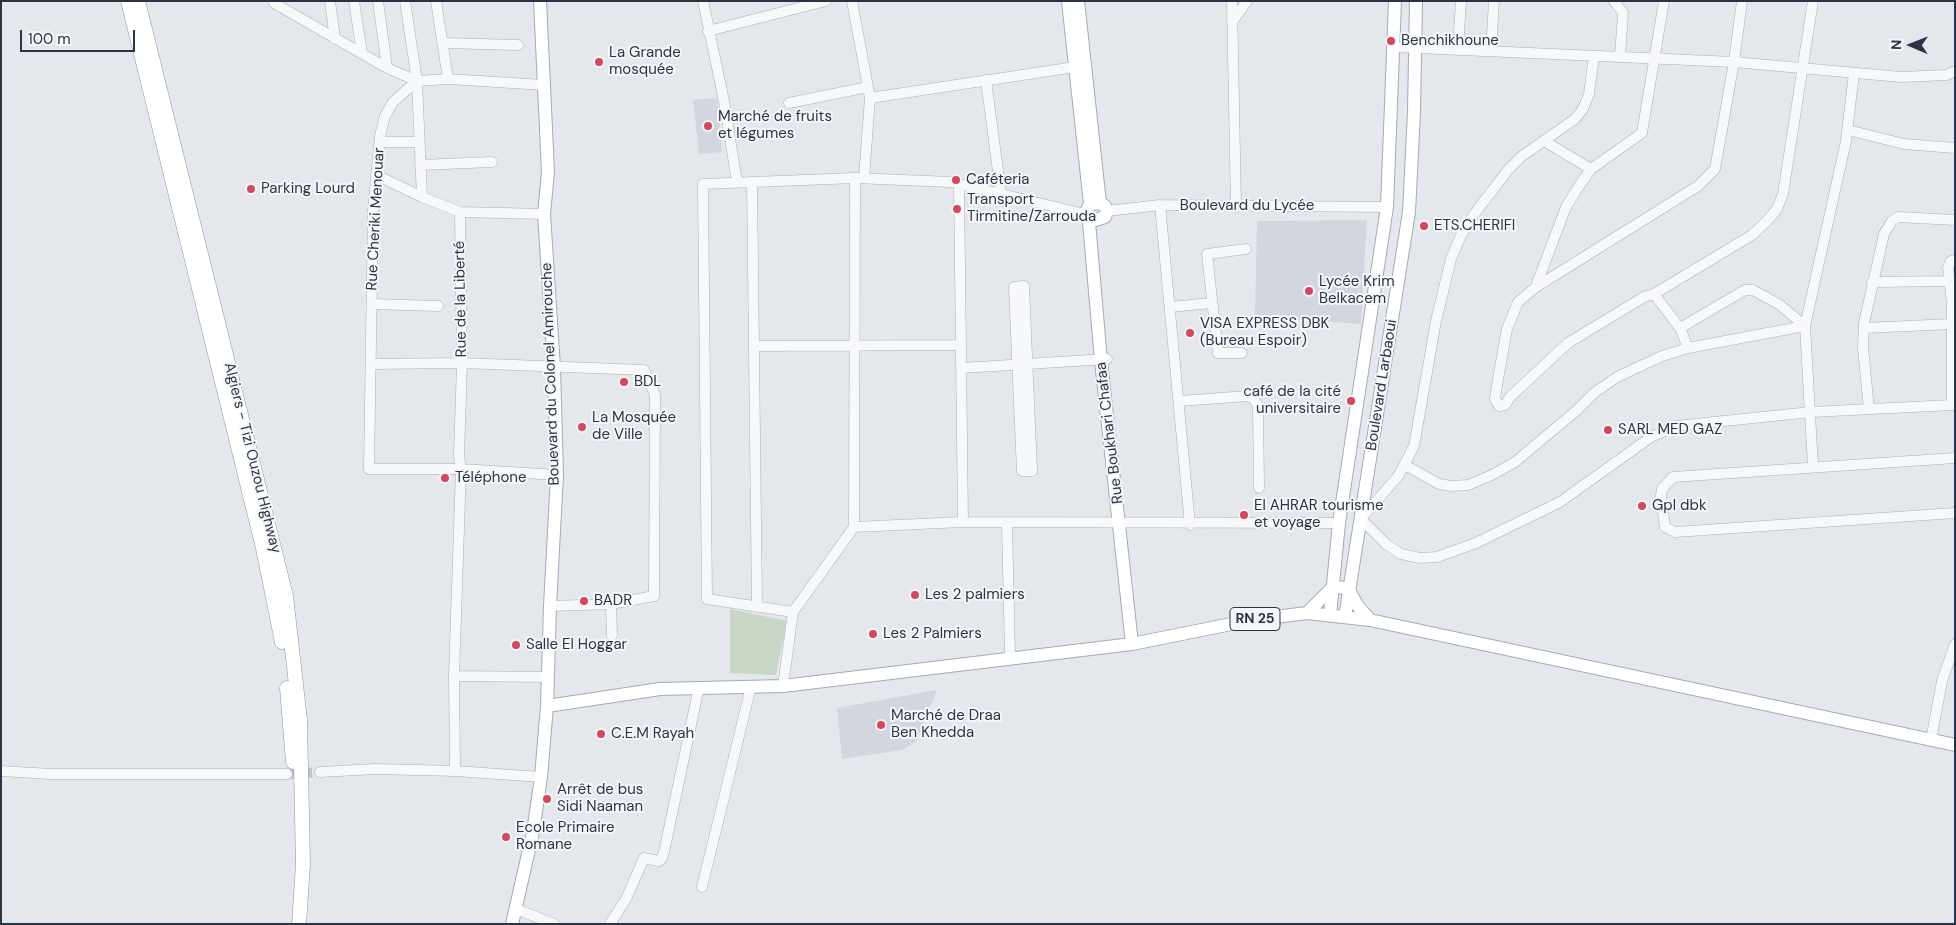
<!DOCTYPE html>
<meta charset="utf-8">
<style>
body{margin:0}
#map{position:relative;width:1956px;height:925px;overflow:hidden;background:#e4e7ec;font-family:"DM Sans",sans-serif}
canvas{display:block}
.frame{position:absolute;inset:0;border:2px solid #2b3445;pointer-events:none}
.north{position:absolute;left:1886px;top:20px;width:50px;height:50px;-webkit-text-stroke:4px #f4f6f9;paint-order:stroke;rotate:271deg;font-size:14px;font-weight:700;line-height:20px;text-align:center;color:#2b3445}
.north::after{content:'';display:block;margin:auto;width:18px;height:22px;background:#2b3445;clip-path:polygon(50% 0,100% 100%,50% 72%,0 100%)}
.scale{position:absolute;left:20px;top:30px;width:115px;height:22px;box-sizing:border-box;border:2px solid #2b3445;border-top:0;padding-left:6px;font-size:15px;line-height:18px;white-space:nowrap;color:#2b3445;-webkit-text-stroke:4px #f4f6f9;paint-order:stroke}
</style>
<div id="map">
<canvas width="1956" height="925"></canvas>
<div class="frame"></div>
<div class="north">N</div>
<div class="scale">100 m</div>
</div>
<script>
const context = document.querySelector('canvas').getContext('2d');
context.lineJoin = 'round';
function fillPath(path, color) { context.fillStyle = color; context.fill(path, 'evenodd'); }
const shape = rows => new Path2D(rows.map(r => 'M' + r).join(''));
function stroke(path, color, width, dash) { context.strokeStyle = color; context.lineWidth = width; context.lineCap = dash ? 'butt' : 'round'; context.setLineDash(dash || []); context.stroke(path); }
function label(font, color, halo, rows, align = 'center') {
  context.font = font + ' "DM Sans",sans-serif'; context.lineWidth = 4; context.setLineDash([]); context.textBaseline = 'middle'; context.strokeStyle = halo; context.fillStyle = color; for (const [text, x, y, turn = 0] of rows) {
    context.save(); context.translate(x, y); context.rotate((+turn || 0) * Math.PI / 180); context.textAlign = isNaN(turn) ? turn : align; if (halo) context.strokeText(text, 0, 0); context.fillText(text, 0, 0); context.restore();
  }
}
const built = shape([
 [717,98,722,152,699,154,693,100],
 [1367,220,1361,324,1255,316,1257,221],
 [937,690,916,742,902,750,842,759,837,708]
]);
const green = shape([
 [730,609,787,621,776,675,730,673]
]);
const minorTunnel = shape([
 [287,774,320,772]
]);
const minor = shape([
 [330,1,335,39],
 [354,1,362,53],
 [378,1,387,68],
 [405,1,417,81,422,197],
 [436,1,448,79],
 [703,1,724,101,737,182],
 [852,1,870,98,864,178],
 [1232,1,1236,207],
 [1614,1,1623,13,1620,57],
 [1742,1,1734,62,1715,169,1698,186,1536,287,1518,302,1507,329,1498,379,1495,399,1499,406,1505,405,1510,397,1568,343,1644,297,1654,294,1752,235,1767,221,1777,209,1783,194,1813,1],
 [274,3,387,68,417,81],
 [1232,22,1247,1],
 [708,31,826,1],
 [443,43,518,45],
 [1394,47,1734,62,1901,77,1947,75,1955,71],
 [1458,49,1461,1],
 [1491,51,1494,1],
 [1594,56,1589,94,1583,109,1575,119,1522,156,1508,170,1475,213,1461,235,1451,259,1436,321,1414,446,1399,475,1361,519,1386,544,1401,554,1420,558,1437,557,1476,543,1560,502,1651,437,1676,426,1811,412,1952,405,1952,304,1948,267,1951,261,1955,260],
 [986,80,1001,194],
 [870,98,1075,67],
 [789,103,868,87],
 [1848,130,1904,144,1955,148],
 [1544,141,1591,169],
 [380,142,419,142],
 [420,165,492,162],
 [376,175,422,197,460,212],
 [855,178,854,527,963,522,959,184],
 [752,182,757,606],
 [1160,205,1190,525],
 [1107,211,1160,205,1387,207],
 [544,214,460,212,462,363,459,456,461,469,369,469,373,211,380,136,385,116,393,102,417,81,448,79,544,85],
 [1872,282,1949,281],
 [1024,286,1032,471,1022,471,1014,287,1024,286],
 [1536,286,1566,207,1579,186,1591,169,1642,133,1664,1],
 [1654,294,1680,328,1688,348],
 [372,304,438,306],
 [1170,307,1212,303],
 [1680,328,1745,290,1753,290,1780,305,1805,326,1813,466],
 [1864,328,1952,324],
 [754,346,961,345],
 [1242,353,1218,353,1207,254,1246,249],
 [371,364,462,363,644,370,655,395,654,596,611,604],
 [962,368,1107,359],
 [1179,401,1248,396,1254,399,1258,406,1259,488],
 [1869,409,1863,348,1864,323,1884,234,1892,221,1898,217,1955,220],
 [1955,458,1673,477,1662,489,1661,496,1665,527,1675,532,1955,513],
 [1405,465,1439,484,1451,486,1468,485,1492,475,1515,462,1576,411,1594,393,1617,377,1662,356,1688,348,1805,326,1846,141,1854,73],
 [963,522,1339,523],
 [1007,523,1010,657],
 [550,606,611,604,612,635],
 [793,612,707,599,703,184,855,178,951,182,1085,214],
 [454,676,548,677],
 [783,686,793,612,854,527],
 [1931,740,1942,681,1955,644],
 [1,771,51,774,287,774],
 [455,771,454,676,461,469,557,475],
 [320,772,376,769,455,771,541,777],
 [702,887,751,687],
 [516,909,554,924],
 [610,924,626,899,644,858,658,861,661,860,664,852,699,687]
]);
const major = shape([
 [1068,1,1090,204],
 [1078,1,1100,203],
 [1089,222,1105,217,1107,211,1105,206,1100,203,1090,204,1085,214,1089,222,1101,361,1132,644],
 [1307,613,1333,587,1348,588,1357,605,1370,620],
 [1330,615,1339,523,1387,207,1395,1],
 [1345,617,1409,212,1414,112,1416,1],
 [547,706,660,689,783,686,1132,644,1251,620,1307,613,1370,620,1955,745],
 [512,924,533,832,541,777,547,706,550,606,557,475,554,368,544,214,548,172,540,1]
]);
const highway = shape([
 [128,1,263,548,282,642],
 [138,1,286,596,300,720,303,864,299,924],
 [287,688,293,762]
]);
const markers = [
 [1391,41,5,"#d1495b"],
 [599,62,5,"#d1495b"],
 [708,126,5,"#d1495b"],
 [956,180,5,"#d1495b"],
 [251,189,5,"#d1495b"],
 [957,209,5,"#d1495b"],
 [1424,226,5,"#d1495b"],
 [1309,291,5,"#d1495b"],
 [1190,333,5,"#d1495b"],
 [624,382,5,"#d1495b"],
 [1351,401,5,"#d1495b"],
 [582,427,5,"#d1495b"],
 [1608,430,5,"#d1495b"],
 [445,478,5,"#d1495b"],
 [1642,506,5,"#d1495b"],
 [1244,515,5,"#d1495b"],
 [915,595,5,"#d1495b"],
 [584,601,5,"#d1495b"],
 [873,634,5,"#d1495b"],
 [516,645,5,"#d1495b"],
 [881,725,5,"#d1495b"],
 [601,734,5,"#d1495b"],
 [547,799,5,"#d1495b"],
 [506,837,5,"#d1495b"]
];
const shields = [
 [1255,619,50]
];
const shieldNames = [
 ["RN 25",1255,619]
];
const poiNames = [
 ["Benchikhoune",1401,41],
 ["La Grande",609,53],
 ["mosquée",609,70],
 ["Marché de fruits",718,117],
 ["et légumes",718,134],
 ["Caféteria",966,180],
 ["Parking Lourd",261,189],
 ["Transport",967,200],
 ["Tirmitine/Zarrouda",967,217],
 ["ETS.CHERIFI",1434,226],
 ["Lycée Krim",1319,282],
 ["Belkacem",1319,299],
 ["VISA EXPRESS DBK",1200,324],
 ["(Bureau Espoir)",1200,341],
 ["BDL",634,382],
 ["café de la cité",1341,392,"right"],
 ["universitaire",1341,409,"right"],
 ["La Mosquée",592,418],
 ["de Ville",592,435],
 ["SARL MED GAZ",1618,430],
 ["Téléphone",455,478],
 ["El AHRAR tourisme",1254,506],
 ["et voyage",1254,523],
 ["Gpl dbk",1652,506],
 ["Les 2 palmiers",925,595],
 ["BADR",594,601],
 ["Les 2 Palmiers",883,634],
 ["Salle El Hoggar",526,645],
 ["Marché de Draa",891,716],
 ["Ben Khedda",891,733],
 ["C.E.M Rayah",611,734],
 ["Arrêt de bus",557,790],
 ["Sidi Naaman",557,807],
 ["Ecole Primaire",516,828],
 ["Romane",516,845]
];
const streetNames = [
 ["Boulevard du Lycée",1247,206],
 ["Rue Cheriki Menouar",376,219,-87],
 ["Rue de la Liberté",461,299,-91],
 ["Bouevard du Colonel Amirouche",551,374,-92],
 ["Boulevard Larbaoui",1382,385,-81],
 ["Rue Boukhari Chafaa",1110,433,-97],
 ["Algiers - Tizi Ouzou Highway",252,458,76]
];
fillPath(built, '#d2d6de');
fillPath(green, '#c9d6c5');
stroke(minorTunnel, '#bfc3cb', 10, [10, 5]);
stroke(minor, '#a9aeb7', 11);
stroke(major, '#a3abb8', 14);
stroke(highway, '#8b94a3', 15);
stroke(minor, '#f7f8fa', 10);
stroke(major, '#fff', 12);
stroke(highway, '#fff', 14);
for (const [x, y, r, color] of markers) { const dot = new Path2D(); dot.arc(x, y, r, 0, 2 * Math.PI); context.fillStyle = color; context.fill(dot); stroke(dot, '#f4f6f9', 2); }
for (const [x, y, w] of shields) { const box = new Path2D(); box.roundRect(x - w / 2, y - 11.5, w, 23, 4); context.fillStyle = '#f4f6f9'; context.fill(box); stroke(box, '#2b3445', 1); }
label('bold 14px', '#2b3445', null, shieldNames);
label('15px', '#2b3445', '#f4f6f9', poiNames, 'left');
label('15px', '#2b3445', '#f4f6f9', streetNames);
</script>
